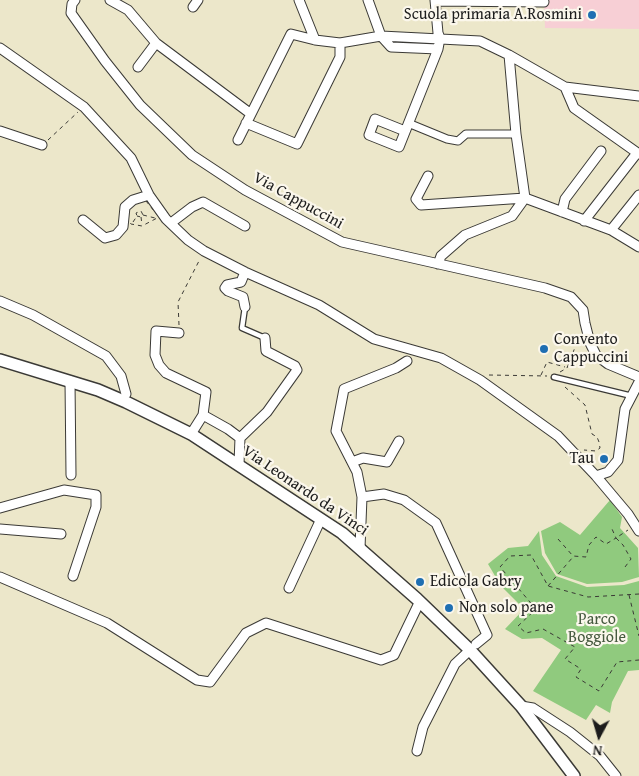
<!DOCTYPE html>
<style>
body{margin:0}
#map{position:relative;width:639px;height:776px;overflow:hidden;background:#ece7ca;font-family:"Gentium Book Plus",serif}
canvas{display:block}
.north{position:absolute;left:574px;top:711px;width:50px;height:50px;-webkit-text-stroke:4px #fbf7ec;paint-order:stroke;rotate:186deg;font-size:14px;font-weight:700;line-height:20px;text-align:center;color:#1c1c1c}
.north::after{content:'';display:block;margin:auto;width:18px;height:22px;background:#1c1c1c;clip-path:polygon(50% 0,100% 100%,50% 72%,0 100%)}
</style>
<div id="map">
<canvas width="639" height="776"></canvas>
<div class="north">N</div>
</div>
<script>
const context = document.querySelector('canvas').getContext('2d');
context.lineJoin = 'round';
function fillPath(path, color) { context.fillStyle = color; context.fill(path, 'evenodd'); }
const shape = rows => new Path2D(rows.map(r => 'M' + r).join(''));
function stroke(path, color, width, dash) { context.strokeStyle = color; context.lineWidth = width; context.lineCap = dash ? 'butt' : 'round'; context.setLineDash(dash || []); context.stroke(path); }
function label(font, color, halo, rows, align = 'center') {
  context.font = font + ' "Gentium Book Plus",serif'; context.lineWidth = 4.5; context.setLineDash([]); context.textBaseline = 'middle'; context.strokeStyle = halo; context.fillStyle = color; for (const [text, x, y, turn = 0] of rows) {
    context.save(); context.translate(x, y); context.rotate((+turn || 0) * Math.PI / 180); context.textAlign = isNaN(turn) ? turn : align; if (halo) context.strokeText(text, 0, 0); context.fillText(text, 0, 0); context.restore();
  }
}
const built = shape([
 [544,0,639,0,639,29,545,28]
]);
const green = shape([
 [610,500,622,517,620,528,638,548,639,577,622,582,587,584,557,574,545,553,541,531,560,522,580,535],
 [539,531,542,555,556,576,587,587,624,585,639,581,639,670,628,671,612,702,610,713,596,705,586,720,533,691,561,650,542,638,522,639,505,629,524,609,501,586,488,564,508,548,528,546]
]);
const path = shape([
 [48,140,78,112],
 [146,201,159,217,142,226,131,224,127,220,129,208,133,204,146,201],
 [143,215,155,218],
 [141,217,142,225],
 [133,222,137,216,136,213,141,211,143,215,141,217,137,216],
 [179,325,178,302,200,259],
 [560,372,567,368,579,337],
 [489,375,547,376],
 [541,375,547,362,565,367],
 [565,387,585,405,592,434,597,437,599,442,600,448,596,451,584,450],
 [558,539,573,556,586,557,589,545,596,537,606,544,616,538,612,529],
 [625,567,631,559,623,545,616,538,628,530],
 [548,586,573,557],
 [639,594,588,597,548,586,531,555,510,556,500,567,536,609,518,626,526,633,543,629,575,647,565,659,581,669,576,677,599,691,617,662,639,660],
 [629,595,639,636]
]);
const service = shape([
 [245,307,242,328,265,338],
 [554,377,632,396]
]);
const pedestrian = shape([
 [408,123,447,139,458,141,466,134,516,134]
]);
const minor = shape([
 [75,0,72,4,71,13,105,61,140,105,192,155,245,190,342,242,545,288,571,297,583,310,585,323,590,343,596,355,608,364,639,377],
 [110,0,128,10,156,43,138,67],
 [299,0,315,40],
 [368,0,381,36,391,47,438,49],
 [435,1,544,2],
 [193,7,198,0],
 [156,43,251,114],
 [0,48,84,107,131,158,149,195,166,219,188,240,204,251,245,272,319,305,374,339,441,358,480,380,558,436,596,476,628,514,639,531],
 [509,55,565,87,639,96],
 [565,87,574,108,639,154],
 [246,123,297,144,340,57,340,43],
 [0,131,42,145],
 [405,131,375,119,369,135,399,147,438,49,440,38,438,33,435,0],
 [238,140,291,34,315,40,340,43,381,36,480,41,509,55,516,134,525,198,512,216,465,235,441,256,438,264],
 [428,176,416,199,421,205,525,198,611,230,639,247],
 [562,212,565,199,601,151],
 [83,220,105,238,116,235,123,227,125,207,133,200,149,195],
 [584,221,637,153],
 [171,223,192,207,203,202,245,226],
 [611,230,639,195],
 [0,301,33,315,106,356,121,376,126,394],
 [245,307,243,297,228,291,225,288,227,285,241,282,245,272],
 [179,333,156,331,155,355,159,365,166,373,206,392,203,415],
 [70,381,71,475],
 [191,434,203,415,228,429,240,438],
 [352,462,363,458,387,462,399,441],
 [239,464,240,438,267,412,297,370,295,366,266,351,265,338],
 [596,476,608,472,618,460,625,409,639,382],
 [362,497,384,494,404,500,436,523,487,635,476,644],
 [0,508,64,490,96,495,96,507,73,576],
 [0,529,61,534],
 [360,548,362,497,357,472,336,431,344,389,396,368,407,361],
 [0,577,107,623,197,680,210,682,246,633,266,623,381,660,394,655,420,601],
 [289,588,321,519],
 [521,706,533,708,570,732,600,756,616,776],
 [417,751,423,727,455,664,470,650]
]);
const tertiary = shape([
 [0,360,98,390,126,402,191,434,342,533,417,599,470,650,521,706,574,776]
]);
const markers = [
 [592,15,5,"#1f6fb2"],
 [544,349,5,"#1f6fb2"],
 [604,459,5,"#1f6fb2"],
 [420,582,5,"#1f6fb2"],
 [449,608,5,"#1f6fb2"]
];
const poiNames = [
 ["Scuola primaria A.Rosmini",582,15,"right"],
 ["Convento",554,340],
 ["Cappuccini",554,358],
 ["Tau",594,459,"right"],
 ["Edicola Gabry",430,582],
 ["Non solo pane",459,608]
];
const streetNames = [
 ["Via Cappuccini",298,201,29],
 ["Via Leonardo da Vinci",305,491,34]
];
const parkNames = [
 ["Parco",597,620],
 ["Boggiole",597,638]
];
fillPath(built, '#f7cfd5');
fillPath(green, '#90ca7e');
stroke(service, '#3b3a36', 7);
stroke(pedestrian, '#3b3a36', 9);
stroke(minor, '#3b3a36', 11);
stroke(tertiary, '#3b3a36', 14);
stroke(path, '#3b3a36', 1, [4, 4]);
stroke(service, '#fff', 4.5);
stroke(pedestrian, '#fff', 7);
stroke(minor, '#fff', 9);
stroke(tertiary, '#fff', 11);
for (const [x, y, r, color] of markers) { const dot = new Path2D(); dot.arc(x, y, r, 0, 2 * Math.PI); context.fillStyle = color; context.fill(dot); stroke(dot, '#fbf7ec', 2); }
label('16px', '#1c1c1c', '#fbf7ec', poiNames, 'left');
label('16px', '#1c1c1c', '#fbf7ec', streetNames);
label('16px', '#45593e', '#fbf7ec', parkNames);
</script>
